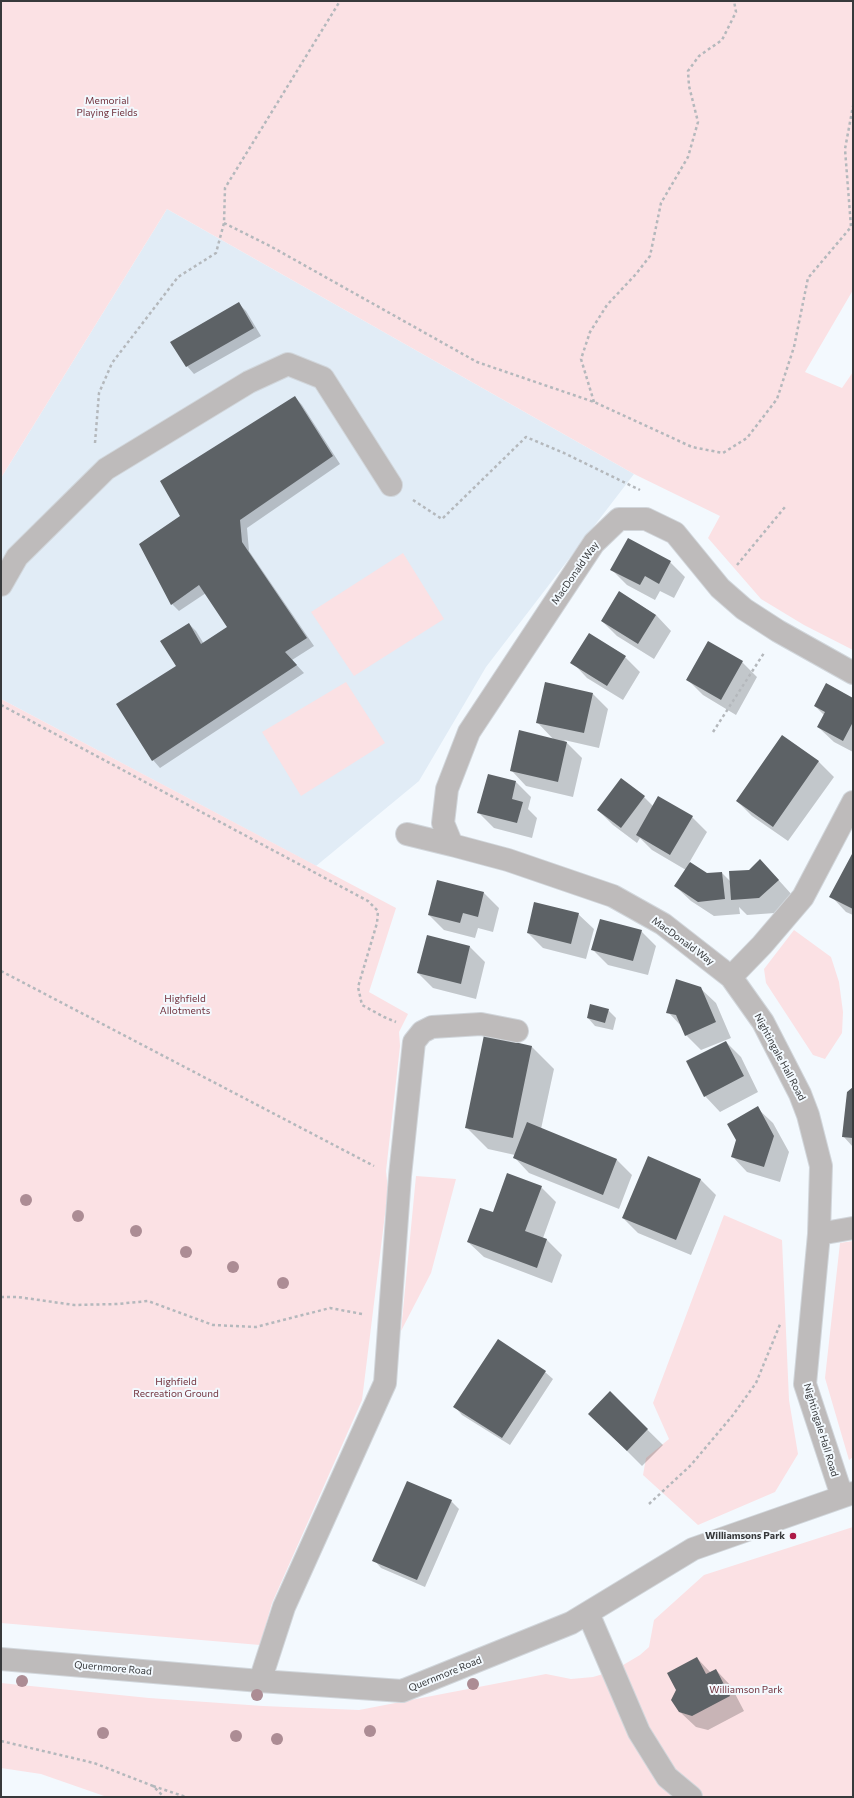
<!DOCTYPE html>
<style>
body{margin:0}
#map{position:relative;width:854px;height:1798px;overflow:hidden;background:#f3f9fe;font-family:Commissioner,sans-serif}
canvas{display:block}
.frame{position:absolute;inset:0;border:2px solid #37393b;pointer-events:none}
</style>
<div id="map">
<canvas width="854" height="1798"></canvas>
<div class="frame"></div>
</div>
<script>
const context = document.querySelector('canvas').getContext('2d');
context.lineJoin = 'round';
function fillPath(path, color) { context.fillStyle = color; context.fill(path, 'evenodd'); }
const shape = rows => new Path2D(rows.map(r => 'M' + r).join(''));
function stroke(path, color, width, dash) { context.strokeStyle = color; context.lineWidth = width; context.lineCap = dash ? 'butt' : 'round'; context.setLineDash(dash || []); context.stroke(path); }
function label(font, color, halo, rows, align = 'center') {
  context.font = font + ' Commissioner,sans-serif'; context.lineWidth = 4; context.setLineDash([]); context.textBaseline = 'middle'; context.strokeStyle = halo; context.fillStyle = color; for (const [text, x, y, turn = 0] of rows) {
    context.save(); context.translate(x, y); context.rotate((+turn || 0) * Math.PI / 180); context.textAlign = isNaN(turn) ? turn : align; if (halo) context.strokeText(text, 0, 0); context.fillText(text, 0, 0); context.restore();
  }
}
const built = shape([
 [167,209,634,474,486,667,419,781,316,866,1,699,1,478]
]);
const green = shape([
 [1,1,853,1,853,290,805,372,842,388,853,372,853,650,804,625,761,599,708,538,720,516,634,474,167,209,1,478],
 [403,553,444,619,354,676,311,612],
 [346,682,385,743,301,796,262,732],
 [1,699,396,908,369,992,408,1014,399,1032,400,1046,386,1171,388,1190,362,1400,272,1603,260,1645,1,1623],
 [794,930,831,957,839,982,843,1012,842,1033,825,1059,813,1055,766,983,764,969],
 [416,1176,456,1179,431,1273,401,1331],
 [724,1215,782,1240,789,1400,798,1454,775,1492,698,1525,643,1475,646,1458,669,1439,653,1403],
 [853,1241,853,1457,849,1460,825,1378,840,1243],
 [853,1527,853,1797,107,1797,41,1774,1,1768,1,1683,149,1698,263,1706,359,1710,546,1674,571,1679,593,1677,613,1671,640,1655,649,1647,654,1620,704,1575]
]);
const shadow = shape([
 [238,303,246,311,261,336,194,374,187,366],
 [295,397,302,405,340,464,247,528,249,551,314,646,292,660,304,673,160,768,153,760,189,624,196,631,204,644,228,627,206,593,179,611,172,604,181,516],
 [670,562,685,577,674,598,660,591,655,600,627,585,612,570],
 [620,593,656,615,671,631,654,659,617,636,602,621],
 [625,657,640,672,623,700,587,678,572,662],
 [742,662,757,677,736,715,703,695,688,680],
 [593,694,608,709,599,748,564,740,582,758,573,797,526,786,511,770,554,740,537,722],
 [853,699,853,752,834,742,818,727,824,715,815,706],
 [782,737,819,762,834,777,788,841,752,816,737,801],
 [516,782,531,797,528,809,537,818,532,838,494,828,479,813],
 [644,797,653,806,692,817,707,832,689,863,707,874,722,873,730,881,775,876,793,896,775,913,747,915,739,907,740,914,714,916,691,901,675,886,686,870,652,850,640,838,637,843,613,825,598,810],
 [853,855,853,915,846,912,831,896],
 [484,893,499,908,493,932,478,928,475,938,444,930,429,915],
 [578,914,594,929,586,959,543,948,528,933],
 [641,931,656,946,648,975,608,965,592,949],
 [428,936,470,947,485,962,476,999,433,988,418,973],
 [700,988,716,1003,731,1038,701,1050,686,1035,682,1027,668,1012],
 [608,1010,616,1018,613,1030,595,1026,588,1018],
 [485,1037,532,1047,554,1069,541,1129,617,1160,632,1175,619,1209,529,1173,514,1157,515,1155,488,1149,466,1127],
 [726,1042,741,1057,758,1092,720,1112,705,1096],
 [853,1088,853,1147,843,1136],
 [757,1108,773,1123,789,1152,780,1182,747,1172,732,1156],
 [648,1158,701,1180,716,1195,691,1255,638,1233,623,1218],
 [541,1187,556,1202,543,1238,547,1240,562,1255,552,1283,484,1257,468,1242,493,1214],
 [545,1372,553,1379,510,1445,462,1415,455,1407],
 [610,1393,663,1445,642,1466,590,1414],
 [451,1501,459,1509,425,1587,381,1568,374,1560],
 [697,1658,711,1673,716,1670,731,1686,744,1711,708,1730,696,1727,680,1712]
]);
const building = shape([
 [239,302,254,328,186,367,170,342],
 [295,396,333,456,240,520,242,542,307,638,285,652,297,665,152,761,116,704,176,666,160,641,189,623,201,644,227,627,199,585,171,605,139,544,180,516,160,481],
 [628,538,671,561,659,584,645,576,640,585,610,570],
 [619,591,656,615,638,644,601,621],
 [589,633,626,656,607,686,570,663],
 [708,641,743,661,721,700,686,680],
 [545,682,593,693,584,733,536,723],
 [826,683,853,698,853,722,843,741,817,727,825,712,814,706],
 [519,730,567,742,558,782,510,771],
 [782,735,819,761,773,827,736,801],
 [488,774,516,781,512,799,523,802,517,823,477,813],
 [621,778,645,796,621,828,597,810],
 [658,796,693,816,670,855,636,835],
 [852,854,853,854,853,909,829,897],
 [760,859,779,880,759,898,731,900,729,871,749,870],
 [690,862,707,873,722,872,725,899,698,902,674,886],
 [437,880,484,892,478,917,463,913,460,923,428,915],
 [534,902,579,913,571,944,527,933],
 [600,919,642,930,633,961,591,950],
 [427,935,470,946,461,984,417,973],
 [676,979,701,987,716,1022,685,1036,676,1015,666,1013],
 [590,1004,609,1009,605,1023,587,1018],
 [484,1035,532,1046,513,1138,465,1128],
 [726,1041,744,1076,704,1097,686,1061],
 [853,1087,853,1138,842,1137,847,1092],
 [758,1106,774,1136,764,1167,731,1157,736,1140,727,1124],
 [527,1122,617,1159,603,1195,513,1158],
 [648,1156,701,1179,676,1240,622,1218],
 [507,1173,542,1186,525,1231,547,1239,537,1268,467,1242,480,1208,493,1212],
 [498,1339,546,1371,502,1438,453,1407],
 [610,1391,648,1429,627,1451,588,1414],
 [407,1481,452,1500,417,1580,372,1561],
 [697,1657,706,1674,716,1669,730,1696,692,1716,679,1712,671,1700,676,1690,667,1673]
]);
const path = shape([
 [224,223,270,246,477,362,594,402,692,447,723,453,747,438,777,399,794,347,808,278,851,227,845,149,853,106],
 [594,402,581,359,590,332,607,305,636,274,650,256,661,203,688,157,698,122,689,86,688,71,699,56,722,40,736,12,734,1],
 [95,443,99,393,112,363,178,277,216,253,224,223,225,188,340,1],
 [413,500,442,519,526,437,564,453,640,490],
 [737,565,785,507],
 [1,705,368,901,378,911,377,923,358,987,362,1005,384,1017,396,1022],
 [713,732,764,653],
 [1,971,374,1166],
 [1,1297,18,1297,74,1305,117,1304,148,1301,213,1325,256,1327,330,1308,362,1314],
 [649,1504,691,1465,733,1415,756,1383,781,1322],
 [1,1741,94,1763,153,1786,164,1797],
 [153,1786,186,1797]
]);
const minor = shape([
 [1,585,17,557,106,469,249,382,288,364,323,378,391,485],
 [407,834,452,845],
 [731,977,663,924,613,896,508,860,452,845,443,823,447,789,469,732,594,543,619,519,646,519,675,533,720,588,744,609,778,631,853,673],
 [819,1234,853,1228],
 [842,1496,805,1384,819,1234,821,1166,808,1115,800,1094,763,1022,731,977,762,945,803,897,853,802],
 [588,1613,639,1732,667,1777,691,1797],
 [1,1659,260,1681,402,1691,571,1623,693,1549,853,1493],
 [260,1681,284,1607,385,1383,400,1176,414,1042,422,1032,432,1027,481,1024,517,1031]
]);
const trees = [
 [26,1200],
 [78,1216],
 [136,1231],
 [186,1252],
 [233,1267],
 [283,1283],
 [22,1681],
 [473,1684],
 [257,1695],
 [370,1731],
 [103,1733],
 [236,1736],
 [277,1739]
];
const markers = [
 [793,1536,4,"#ad1a47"]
];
const parkNames = [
 ["Memorial",107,101],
 ["Playing Fields",107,113],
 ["Highfield",185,999],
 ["Allotments",185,1011],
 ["Highfield",176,1382],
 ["Recreation Ground",176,1394],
 ["Williamson Park",746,1690]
];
const streetNames = [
 ["MacDonald Way",575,573,-55],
 ["MacDonald Way",683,941,36],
 ["Nightingale Hall Road",780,1057,62],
 ["Nightingale Hall Road",821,1430,73],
 ["Quernmore Road",113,1668,5],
 ["Quernmore Road",445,1674,-22]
];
const poiNames = [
 ["Williamsons Park",785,1536]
];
fillPath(built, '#e1ecf6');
fillPath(green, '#fbe1e4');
fillPath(shadow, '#0003');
fillPath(building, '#5d6266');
stroke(minor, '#d1d6db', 24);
stroke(path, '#b4b8bc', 2.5, [3, 3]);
stroke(minor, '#bebbbb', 22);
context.fillStyle = '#ac8c94';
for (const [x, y] of trees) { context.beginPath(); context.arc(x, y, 6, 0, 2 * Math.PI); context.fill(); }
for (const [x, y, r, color] of markers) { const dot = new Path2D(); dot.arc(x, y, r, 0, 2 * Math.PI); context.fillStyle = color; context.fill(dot); stroke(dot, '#f3f9fe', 1.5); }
label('10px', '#72333e', '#f3f9fe', parkNames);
label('10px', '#37393b', '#f3f9fe', streetNames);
label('bold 10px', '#37393b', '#f3f9fe', poiNames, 'right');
</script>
